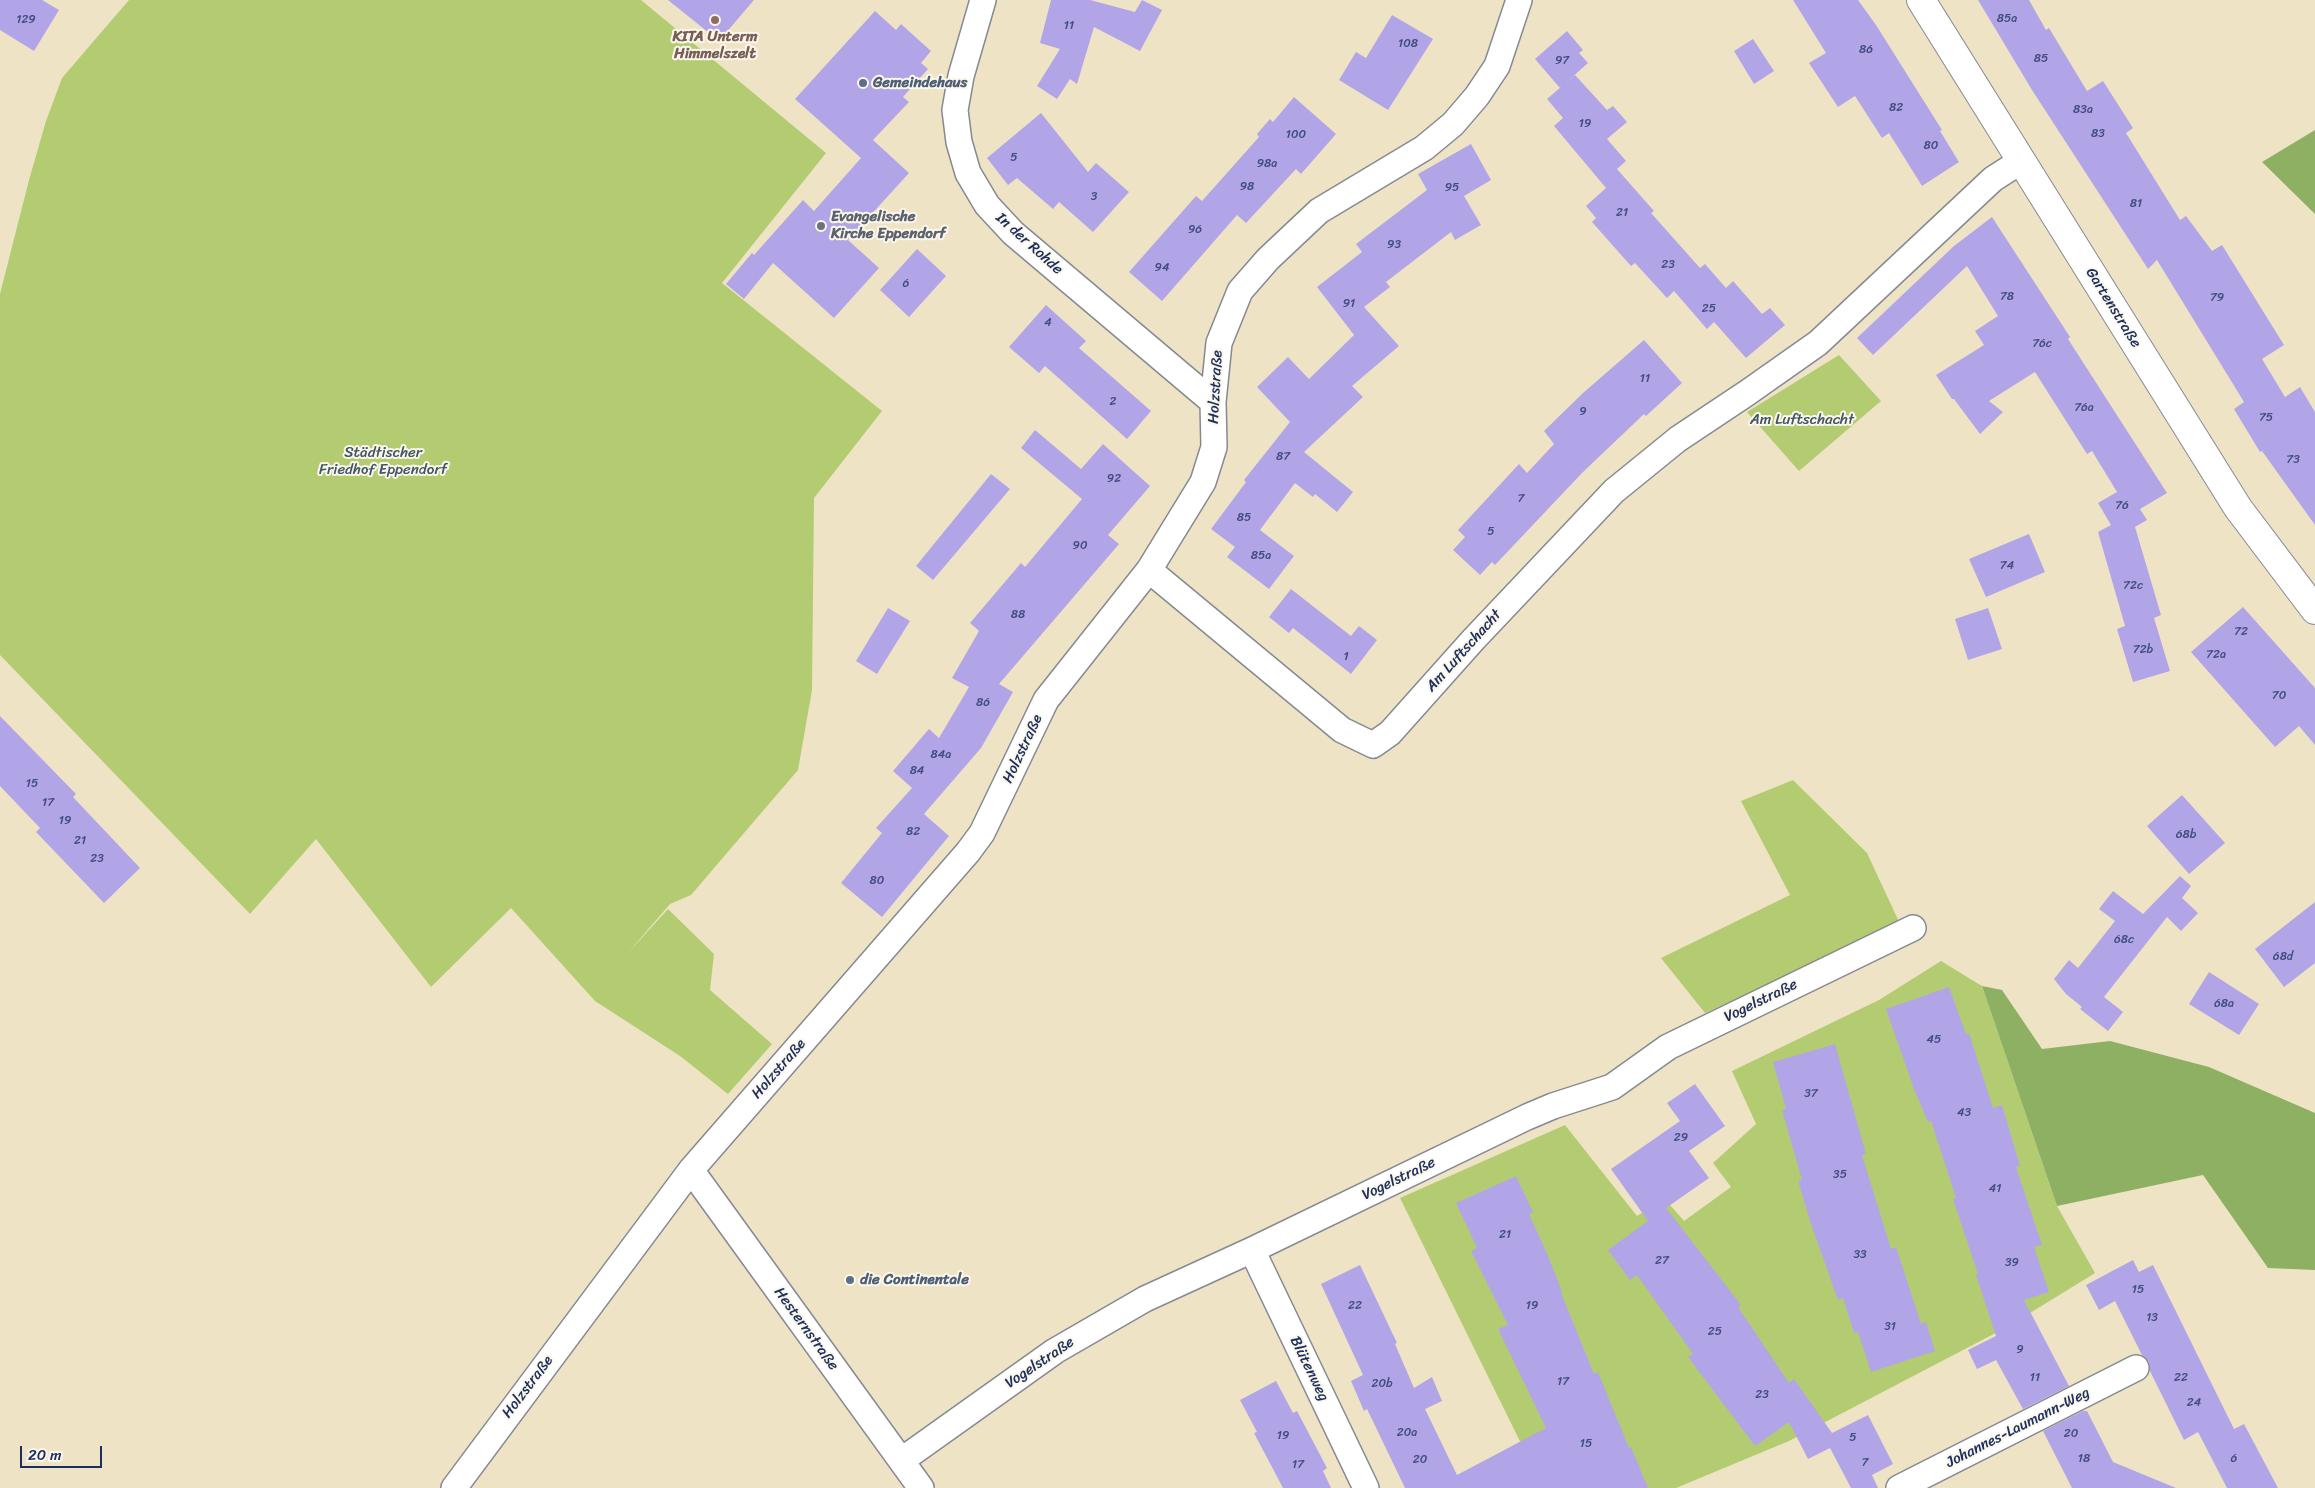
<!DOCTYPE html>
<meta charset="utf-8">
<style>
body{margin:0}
#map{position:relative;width:2315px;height:1488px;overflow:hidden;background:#efe3c6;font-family:Sriracha,sans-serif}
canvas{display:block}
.scale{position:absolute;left:20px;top:1446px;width:82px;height:22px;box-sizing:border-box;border:2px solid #1b2f5e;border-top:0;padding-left:6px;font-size:15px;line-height:18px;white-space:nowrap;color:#1b2f5e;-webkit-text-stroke:4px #fbf7ec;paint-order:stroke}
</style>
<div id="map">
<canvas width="2315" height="1488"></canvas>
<div class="scale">20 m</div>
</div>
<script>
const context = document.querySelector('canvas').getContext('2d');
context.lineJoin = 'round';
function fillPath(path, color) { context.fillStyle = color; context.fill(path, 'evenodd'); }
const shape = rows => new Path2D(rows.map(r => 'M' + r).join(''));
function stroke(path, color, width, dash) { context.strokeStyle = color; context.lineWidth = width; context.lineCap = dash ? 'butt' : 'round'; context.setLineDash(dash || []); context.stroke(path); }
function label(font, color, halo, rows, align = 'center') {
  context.font = font + ' Sriracha,sans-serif'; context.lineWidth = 4; context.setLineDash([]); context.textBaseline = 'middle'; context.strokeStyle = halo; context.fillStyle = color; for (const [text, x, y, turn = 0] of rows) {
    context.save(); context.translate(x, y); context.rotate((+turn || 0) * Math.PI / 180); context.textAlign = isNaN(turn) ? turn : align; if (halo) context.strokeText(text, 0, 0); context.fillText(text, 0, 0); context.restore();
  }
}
const green = shape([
 [129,0,641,0,826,153,722,283,882,411,814,498,812,690,798,770,691,895,670,904,627,954,668,909,714,954,710,990,772,1044,728,1094,680,1056,595,1001,511,908,431,987,316,839,250,914,0,655,0,294,29,180,46,121,62,78],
 [1839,355,1881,401,1799,471,1747,412],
 [1793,780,1867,853,1901,926,1705,1013,1661,958,1790,895,1741,801],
 [1941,961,1982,986,2057,1206,2095,1273,2009,1326,1789,1441,1676,1488,1543,1488,1400,1198,1565,1125,1637,1216,1664,1198,1684,1221,1731,1187,1713,1163,1756,1124,1732,1071,1879,1000]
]);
const forest = shape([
 [2315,130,2315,214,2262,162],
 [1982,986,2002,990,2042,1049,2110,1041,2209,1067,2315,1113,2315,1270,2268,1268,2203,1175,2057,1206]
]);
const building = shape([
 [0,0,42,0,59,10,34,51,0,30],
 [668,0,754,0,719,41],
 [1051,0,1090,0,1135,12,1142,0,1162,10,1140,51,1094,27,1077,84,1070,79,1057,99,1037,86,1060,49,1040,43],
 [1793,0,1858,0,1876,25,1942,130,1940,131,1959,162,1922,186,1889,133,1882,138,1855,96,1838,107,1809,63,1826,53],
 [1978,0,2029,0,2046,30,2049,28,2087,91,2103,81,2133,128,2126,133,2180,220,2186,216,2212,251,2222,245,2284,345,2262,359,2285,397,2300,387,2315,412,2315,525,2262,451,2260,452,2234,409,2244,402,2157,260,2148,269,2032,90],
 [875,11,896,30,901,24,931,51,921,63,928,69,903,97,909,102,873,140,909,173,848,240,879,268,834,318,773,263,744,299,726,284,752,253,754,255,803,200,814,211,861,158,795,99],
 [1392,15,1433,39,1388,110,1339,80,1356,52,1366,58],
 [1567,31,1583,50,1579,53,1588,63,1560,88,1535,59],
 [1753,39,1774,71,1754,84,1734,51],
 [1575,75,1607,110,1613,106,1627,122,1607,139,1626,161,1617,169,1654,211,1651,213,1700,268,1705,264,1726,288,1733,281,1762,314,1770,308,1785,325,1746,358,1714,322,1707,329,1674,291,1667,298,1635,263,1631,266,1592,222,1596,218,1586,206,1606,188,1554,126,1563,118,1547,99],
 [1294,97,1336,134,1301,174,1296,169,1246,223,1237,215,1162,301,1129,272,1196,196,1202,201,1259,137,1257,134,1270,119,1273,122],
 [1041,113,1088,172,1096,163,1129,192,1093,232,1059,202,1053,209,1017,178,1008,185,987,158],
 [1471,144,1491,180,1464,196,1481,225,1455,240,1451,232,1386,282,1390,287,1364,307,1399,346,1352,386,1363,397,1304,452,1353,492,1337,512,1315,494,1313,497,1295,483,1260,530,1294,556,1269,589,1227,557,1235,547,1211,529,1246,482,1244,480,1290,422,1257,387,1288,357,1309,379,1354,335,1317,287,1362,252,1356,244,1427,190,1418,174],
 [1992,217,2070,337,2068,339,2167,493,2140,509,2147,520,2135,527,2161,615,2154,618,2170,671,2133,682,2117,629,2125,626,2098,532,2111,525,2098,503,2117,492,2092,451,2087,454,2035,372,1989,401,2003,412,1980,434,1954,399,1952,399,1936,375,1984,345,1975,331,1998,316,1967,266,1873,355,1857,338,1954,246],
 [917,249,946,276,909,317,880,290],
 [1046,305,1086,341,1079,348,1151,411,1127,439,1045,366,1039,373,1009,347],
 [1644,340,1682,383,1646,416,1644,414,1582,473,1495,565,1492,562,1480,575,1453,550,1465,537,1458,530,1519,464,1527,473,1554,444,1544,431,1583,393],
 [1035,430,1081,469,1103,444,1150,486,1108,535,1119,544,999,684,1013,692,981,748,924,814,949,836,882,917,841,883,882,833,876,828,912,788,893,771,929,729,939,738,969,687,952,678,979,631,970,623,1021,563,1025,567,1082,499,1021,448],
 [991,474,1010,489,933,580,916,566],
 [2029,534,2045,572,1986,597,1969,559],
 [1291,589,1351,636,1359,626,1377,640,1351,674,1293,628,1289,633,1269,617],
 [2243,607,2315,688,2315,745,2299,726,2275,747,2191,652],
 [888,608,910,621,877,674,856,661],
 [1988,608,2002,649,1968,660,1955,619],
 [0,716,76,794,73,797,140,868,104,903,36,832,40,828,0,786],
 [2182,795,2225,843,2189,874,2147,826],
 [2180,876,2191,886,2182,898,2198,913,2181,931,2167,917,2104,997,2123,1012,2108,1031,2080,1009,2082,1007,2066,994,2054,979,2069,960,2078,968,2115,921,2099,909,2113,891,2143,914],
 [2315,902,2315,963,2284,987,2255,949],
 [2209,972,2259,1004,2239,1035,2189,1004],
 [1949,987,1966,1034,1969,1033,1993,1108,2002,1105,2020,1166,2016,1167,2042,1245,2034,1247,2049,1292,2024,1300,2069,1386,2023,1409,1996,1360,1977,1369,1968,1350,1996,1336,1976,1275,1978,1274,1953,1199,1956,1198,1931,1121,1928,1122,1914,1089,1886,1009],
 [1835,1044,1866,1154,1862,1155,1891,1249,1896,1247,1921,1324,1926,1322,1935,1351,1871,1372,1858,1332,1854,1333,1843,1298,1838,1300,1811,1224,1798,1181,1802,1180,1782,1110,1786,1109,1773,1062],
 [1695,1084,1725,1126,1689,1151,1709,1178,1666,1208,1741,1305,1738,1307,1789,1383,1794,1379,1832,1433,1868,1415,1893,1464,1872,1475,1878,1488,1851,1488,1830,1448,1808,1459,1789,1422,1755,1446,1688,1357,1693,1354,1637,1275,1630,1280,1608,1250,1648,1221,1611,1169,1680,1121,1667,1103],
 [1516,1176,1533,1212,1529,1214,1548,1256,1562,1292,1561,1293,1594,1374,1598,1372,1629,1448,1631,1447,1648,1488,1405,1488,1367,1409,1364,1411,1351,1381,1363,1375,1321,1284,1360,1265,1397,1343,1395,1344,1414,1388,1432,1377,1442,1401,1425,1409,1457,1475,1546,1428,1498,1329,1508,1325,1471,1251,1477,1248,1456,1203],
 [2133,1260,2139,1272,2153,1265,2234,1429,2244,1424,2278,1488,2227,1488,2198,1432,2184,1440,2150,1371,2149,1362,2142,1355,2115,1301,2099,1310,2086,1285],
 [1276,1381,1293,1413,1297,1411,1327,1468,1323,1471,1331,1488,1283,1488,1254,1433,1257,1432,1240,1400],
 [2083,1411,2087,1411,2113,1462,2176,1488,2072,1488,2043,1431]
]);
const minor = shape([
 [983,0,961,76,955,110,959,142,968,173,987,205,1013,233,1213,402],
 [1149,570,1342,730,1373,745,1390,733,1473,640,1614,491,1678,439,1747,393,1818,343,1993,179,2021,161],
 [691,1170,921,1488],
 [1252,1250,1366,1488],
 [902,1460,1055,1351,1145,1299,1252,1250,1527,1117,1553,1106,1612,1087,1668,1047,1913,928],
 [454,1488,691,1170,968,852,982,833,1046,700,1149,570,1203,482,1214,447,1213,402,1219,343,1240,291,1268,259,1319,211,1424,148,1453,124,1477,96,1497,66,1519,0],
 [1899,1488,2136,1368]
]);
const tertiary = shape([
 [1921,0,2238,508,2315,610]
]);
const markers = [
 [715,20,5,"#8d6e63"],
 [863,83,5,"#5c6f8a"],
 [821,226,5,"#6b7280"],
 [850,1280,5,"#5c6f8a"]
];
const numberNames = [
 ["85a",2007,19],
 ["129",26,20],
 ["11",1069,26],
 ["108",1408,44],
 ["86",1866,50],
 ["85",2041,59],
 ["97",1562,61],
 ["82",1896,108],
 ["83a",2083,110],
 ["19",1585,124],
 ["83",2098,134],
 ["100",1296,135],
 ["80",1931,146],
 ["5",1014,158],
 ["98a",1267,164],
 ["98",1247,187],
 ["95",1452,188],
 ["3",1094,197],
 ["81",2136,204],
 ["21",1622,213],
 ["96",1195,230],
 ["93",1394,245],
 ["23",1668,265],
 ["94",1162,268],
 ["6",906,284],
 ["78",2007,297],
 ["79",2217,298],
 ["91",1349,304],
 ["25",1709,309],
 ["4",1048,323],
 ["76c",2042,344],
 ["11",1645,379],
 ["2",1113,402],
 ["76a",2084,408],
 ["9",1583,412],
 ["75",2266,418],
 ["87",1283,457],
 ["73",2293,460],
 ["92",1114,479],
 ["7",1521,499],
 ["76",2122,506],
 ["85",1244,518],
 ["5",1491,532],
 ["90",1080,546],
 ["85a",1261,556],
 ["74",2007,566],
 ["72c",2133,586],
 ["88",1018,615],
 ["72",2241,632],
 ["72b",2143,650],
 ["72a",2216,655],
 ["1",1346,657],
 ["70",2279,696],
 ["86",983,703],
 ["84a",941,755],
 ["84",917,771],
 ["15",32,784],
 ["17",48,803],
 ["19",65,821],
 ["82",913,832],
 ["68b",2186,835],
 ["21",80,841],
 ["23",97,859],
 ["80",877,881],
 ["68c",2124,940],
 ["68d",2283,957],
 ["68a",2224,1004],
 ["45",1934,1040],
 ["37",1811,1094],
 ["43",1964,1113],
 ["29",1681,1138],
 ["35",1840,1175],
 ["41",1995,1189],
 ["21",1505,1235],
 ["33",1860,1255],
 ["27",1662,1261],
 ["39",2012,1263],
 ["15",2138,1290],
 ["22",1355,1306],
 ["19",1532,1306],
 ["13",2152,1318],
 ["31",1890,1327],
 ["25",1715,1332],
 ["9",2020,1350],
 ["11",2035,1378],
 ["22",2181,1378],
 ["17",1563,1382],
 ["20b",1382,1384],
 ["23",1762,1395],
 ["24",2194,1403],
 ["20a",1407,1433],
 ["20",2071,1434],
 ["19",1283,1436],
 ["5",1853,1438],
 ["15",1586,1444],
 ["18",2084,1459],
 ["6",2234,1459],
 ["20",1420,1460],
 ["7",1865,1463],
 ["17",1298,1465]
];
const educationNames = [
 ["KITA Unterm",715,37],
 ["Himmelszelt",715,54]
];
const serviceNames = [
 ["Gemeindehaus",873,83],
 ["die Continentale",860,1280]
];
const worshipNames = [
 ["Evangelische",831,217],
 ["Kirche Eppendorf",831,234]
];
const streetNames = [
 ["In der Rohde",1029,244,42],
 ["Gartenstraße",2113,308,58],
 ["Holzstraße",1216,387,-87],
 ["Am Luftschacht",1464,651,-48],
 ["Holzstraße",1023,749,-65],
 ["Vogelstraße",1761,1001,-26],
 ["Holzstraße",779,1069,-49],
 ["Vogelstraße",1399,1179,-26],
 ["Hesternstraße",806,1329,54],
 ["Vogelstraße",1040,1363,-34],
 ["Blütenweg",1309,1369,64],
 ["Holzstraße",528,1387,-53],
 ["Johannes-Laumann-Weg",2018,1428,-27]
];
const parkNames = [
 ["Am Luftschacht",1802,420],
 ["Städtischer",383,453],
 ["Friedhof Eppendorf",383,470]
];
fillPath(green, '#b3cc71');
fillPath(forest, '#8eb063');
fillPath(building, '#b2a5e7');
stroke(minor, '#858992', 28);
stroke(tertiary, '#858992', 30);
stroke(minor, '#fff', 25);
stroke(tertiary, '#fff', 28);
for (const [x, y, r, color] of markers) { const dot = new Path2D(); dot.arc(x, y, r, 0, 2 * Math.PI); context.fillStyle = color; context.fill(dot); stroke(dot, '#fbf7ec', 2); }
label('12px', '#414c80', null, numberNames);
label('bold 15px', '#785e54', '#fbf7ec', educationNames);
label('bold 15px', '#4e5e75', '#fbf7ec', serviceNames, 'left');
label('bold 15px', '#5b616d', '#fbf7ec', worshipNames, 'left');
label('15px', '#1b2f5e', '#fbf7ec', streetNames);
label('15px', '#415663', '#fbf7ec', parkNames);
</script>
